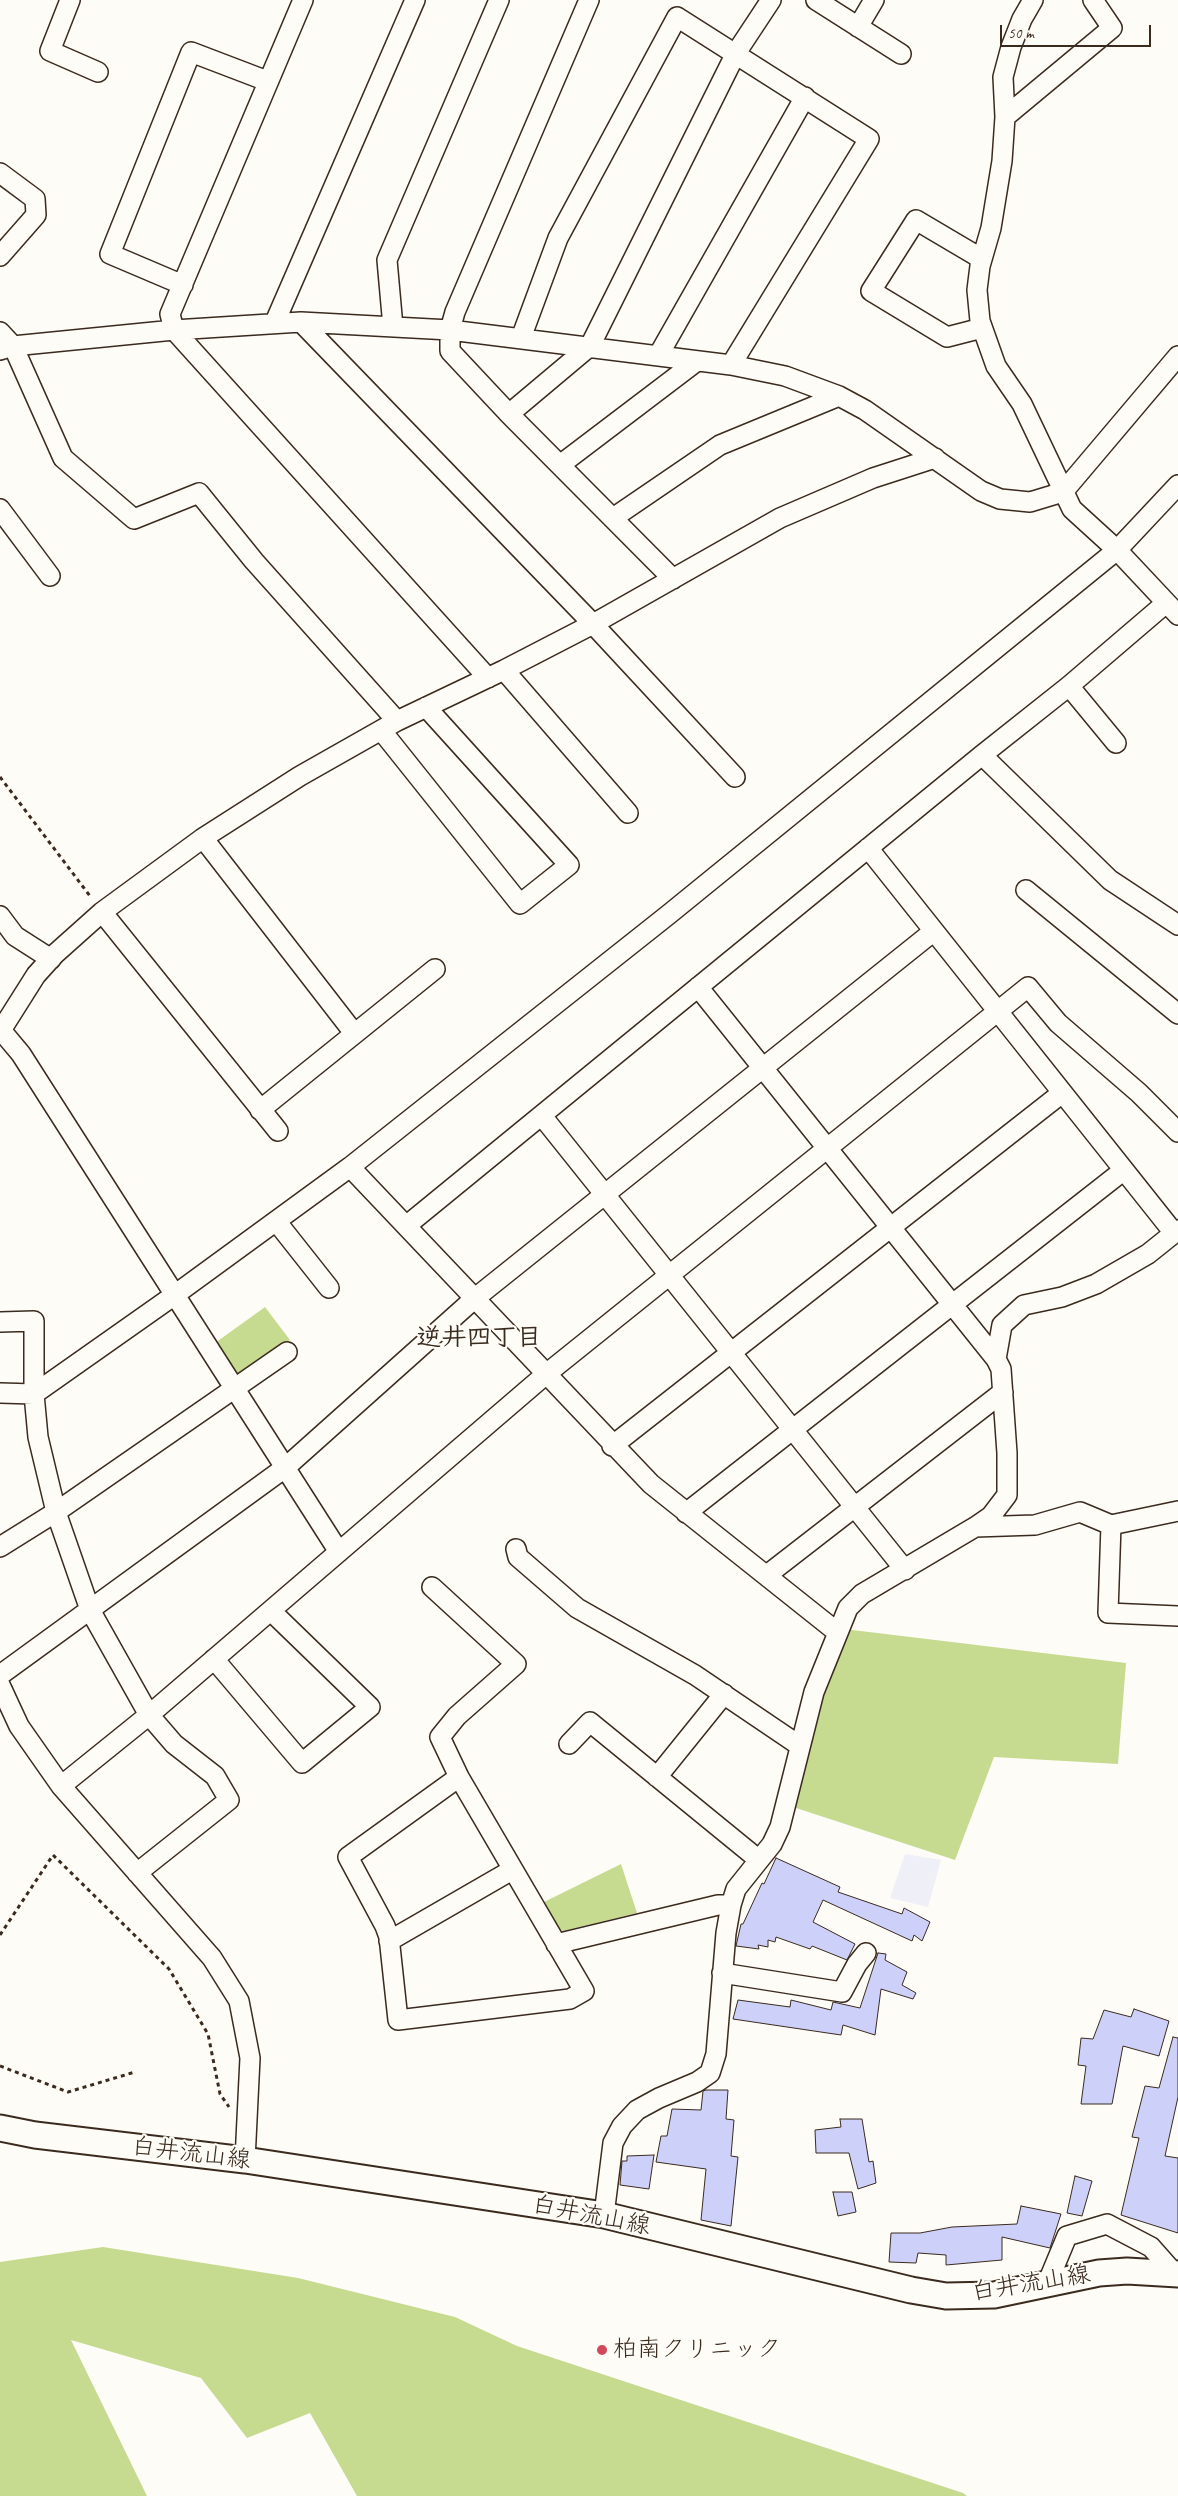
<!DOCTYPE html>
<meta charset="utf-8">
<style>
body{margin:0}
#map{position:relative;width:1178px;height:2496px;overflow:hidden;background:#fdfcf7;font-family:Caveat,sans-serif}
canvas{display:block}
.scale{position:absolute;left:1000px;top:25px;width:151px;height:22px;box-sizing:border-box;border:2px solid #3b2a1e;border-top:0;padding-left:6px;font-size:15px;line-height:18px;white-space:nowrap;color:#3b2a1e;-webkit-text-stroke:4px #fdfcf7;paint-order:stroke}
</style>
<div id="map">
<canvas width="1178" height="2496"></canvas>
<div class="scale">50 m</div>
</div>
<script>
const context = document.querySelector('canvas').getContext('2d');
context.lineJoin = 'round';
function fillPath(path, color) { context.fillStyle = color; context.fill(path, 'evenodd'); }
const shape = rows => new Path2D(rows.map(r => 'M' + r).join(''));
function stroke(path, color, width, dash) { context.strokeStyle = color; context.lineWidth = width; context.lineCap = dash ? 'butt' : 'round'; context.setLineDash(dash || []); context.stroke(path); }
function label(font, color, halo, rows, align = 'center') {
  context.font = font + ' Caveat,"Klee One",sans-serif'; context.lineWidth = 4.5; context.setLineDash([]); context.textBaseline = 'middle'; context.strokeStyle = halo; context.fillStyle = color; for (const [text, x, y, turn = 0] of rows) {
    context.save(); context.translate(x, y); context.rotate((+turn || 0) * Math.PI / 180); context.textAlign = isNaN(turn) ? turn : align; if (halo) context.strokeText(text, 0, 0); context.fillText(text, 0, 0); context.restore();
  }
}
const built = shape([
 [905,1854,941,1860,928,1907,890,1898]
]);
const green = shape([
 [265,1307,290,1340,243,1375,235,1374,215,1343],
 [844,1629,1126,1663,1118,1764,994,1757,955,1860,793,1807,819,1690],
 [621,1864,637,1913,563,1931,554,1928,540,1904],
 [103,2247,298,2278,455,2317,517,2346,963,2493,967,2496,357,2496,310,2413,247,2438,201,2378,71,2340,147,2496,0,2496,0,2262]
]);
const building = shape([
 [776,1858,840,1887,838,1892,902,1914,904,1908,930,1922,922,1941,914,1935,912,1941,823,1900,813,1922,855,1944,847,1960,812,1946,810,1949,776,1937,775,1942,768,1940,768,1947,758,1945,759,1949,736,1946,741,1924,743,1924,762,1883,764,1884,776,1858],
 [878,1953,886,1954,885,1960,907,1972,902,1985,916,1993,913,1999,881,1989,875,2035,843,2025,841,2035,733,2019,738,2000,790,2007,791,2000,831,2010,833,2002,860,2008,878,1953],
 [1134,2009,1169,2021,1159,2056,1123,2046,1112,2104,1081,2104,1086,2066,1078,2065,1081,2038,1093,2039,1104,2010,1131,2017,1134,2009],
 [1173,2037,1178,2038,1178,2097,1165,2156,1178,2158,1178,2233,1121,2215,1139,2138,1132,2137,1145,2086,1159,2088,1173,2037],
 [706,2090,728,2090,726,2119,734,2120,731,2156,738,2157,731,2226,701,2220,706,2169,656,2162,661,2136,667,2136,672,2109,701,2110,703,2091,706,2090],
 [840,2119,862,2119,869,2162,873,2161,876,2183,858,2189,849,2153,816,2153,815,2130,841,2127,840,2119],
 [654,2155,649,2189,620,2185,622,2161,627,2161,627,2156,654,2155],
 [1075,2176,1092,2181,1082,2216,1067,2213,1075,2176],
 [833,2192,852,2192,856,2212,838,2216,833,2192],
 [1021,2206,1061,2214,1050,2248,1002,2237,1002,2260,946,2265,946,2255,918,2253,916,2263,889,2262,891,2233,920,2233,952,2227,1017,2224,1021,2206]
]);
const path = shape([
 [0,777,90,896],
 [0,1935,53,1855,169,1969,208,2034,220,2094,229,2107],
 [0,2066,68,2092,135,2072]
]);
const minor = shape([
 [70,0,50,51,98,72],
 [303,0,170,314,174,330,488,678],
 [589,0,455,312,450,330,450,351,509,414,673,579],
 [816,0,901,54],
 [1033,0,1022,19,1011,47,1003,77,1005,117,1002,161,991,228,980,266,977,290,980,321,996,366,1022,404,1072,509,1117,550,1178,615],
 [858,27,874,0],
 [1005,117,1112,28,1093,0],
 [0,173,35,199,36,215,0,256],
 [982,259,916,220,871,291,947,337,982,328],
 [183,285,110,254,191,52,267,81],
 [275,322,415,0],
 [301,322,593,624,735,777],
 [393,327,387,260,499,0],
 [0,332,13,346,63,458,134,519,199,493,254,561,397,721],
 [521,338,558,238,677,17,869,139,731,365],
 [0,350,13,346,174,330,301,322,450,330,731,365,785,376,839,396,865,410,981,491,1000,499,1030,502,1063,492,1178,356],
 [658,356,805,97],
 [509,414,590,346,736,53,771,0],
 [560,465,697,361],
 [0,509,50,576],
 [613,518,720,445,839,396],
 [504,670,628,813],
 [1069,686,1116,743],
 [381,730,520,904,569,865,426,707],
 [982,755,1110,880,1178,925],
 [203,838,354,1033],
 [868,848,1174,1233],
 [1026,890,1178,1014],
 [102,912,278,1131],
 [0,916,15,936,51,959],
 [698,987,996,1359],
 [1,1030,21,1054,339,1552],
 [0,1032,36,975,55,954,102,912,203,838,300,776,397,721,504,670,593,624,780,518,873,478,935,458],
 [260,1110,435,969],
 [542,1116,905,1570],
 [350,1167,651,1484,837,1632],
 [276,1221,329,1288],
 [406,1226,982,755,1069,686,1166,603],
 [0,1322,34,1321,34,1394,38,1437,56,1512,90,1610,149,1715,174,1744,215,1776,229,1800,137,1873],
 [0,1393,34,1394,176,1294,350,1167,668,915,1117,550,1178,485],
 [612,1446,1062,1093],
 [686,1513,1124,1170],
 [1111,1525,1108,1613,1178,1616],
 [975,1527,1035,1525,1080,1512,1111,1525,1178,1511],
 [0,1547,56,1512,287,1352],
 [516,1549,518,1557,577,1608,695,1675,800,1746],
 [767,1575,1003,1392],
 [432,1587,516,1664,457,1716,440,1737,459,1777],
 [214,1659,302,1763,370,1707,271,1611],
 [0,1675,286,1467,474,1299,934,931],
 [0,1685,19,1726,61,1786,212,1958,239,2001,250,2058,245,2160],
 [569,1744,590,1722,759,1860],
 [459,1777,584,1991,570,1999,398,2020,389,1937,385,1926,348,1857,459,1777],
 [657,1777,724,1694],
 [61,1786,149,1715,545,1375,1028,987,1058,1023,1139,1093,1178,1132],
 [389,1941,512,1870],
 [556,1944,718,1905,731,1905],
 [722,1973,842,1992,857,1964,866,1953],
 [604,2215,613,2143,622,2126,637,2110,659,2098,697,2082,710,2073,716,2054,726,1933,731,1905,736,1889,772,1844,780,1827,814,1692,848,1608,862,1594,975,1527,991,1516,1007,1495,1007,1453,1001,1369,996,1359,1002,1325,1024,1305,1062,1297,1096,1284,1148,1254,1178,1230],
 [1047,2284,1067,2236,1107,2224,1151,2247,1174,2273]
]);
const major = shape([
 [0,2128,35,2135,245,2160,604,2215,911,2290,946,2296,994,2295,1099,2273,1127,2271,1178,2274]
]);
const markers = [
 [602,2350,6,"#d1495b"]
];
const streetNames = [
 ["白井流山線",191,2154,7],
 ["白井流山線",591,2216,11],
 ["白井流山線",1031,2284,-9]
];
const poiNames = [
 ["柏南クリニック",613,2350]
];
const neighbourhoodNames = [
 ["逆井四丁目",479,1338]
];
fillPath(built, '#efeff8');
fillPath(green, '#c7db90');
fillPath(building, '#cdd0f9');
stroke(building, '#3b2a1e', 1);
stroke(minor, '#3b2a1e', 22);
stroke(major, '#3b2a1e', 29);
stroke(path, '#3b2a1e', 3, [4, 4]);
stroke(minor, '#fdfcf7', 19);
stroke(major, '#fdfcf7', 25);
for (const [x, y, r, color] of markers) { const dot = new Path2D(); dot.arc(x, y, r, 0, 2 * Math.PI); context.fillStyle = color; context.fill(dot); stroke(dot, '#fdfcf7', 2); }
label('24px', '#3b2a1e', '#fdfcf7', streetNames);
label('24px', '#3b2a1e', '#fdfcf7', poiNames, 'left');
label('bold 25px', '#3b2a1e', '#fdfcf7', neighbourhoodNames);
</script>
